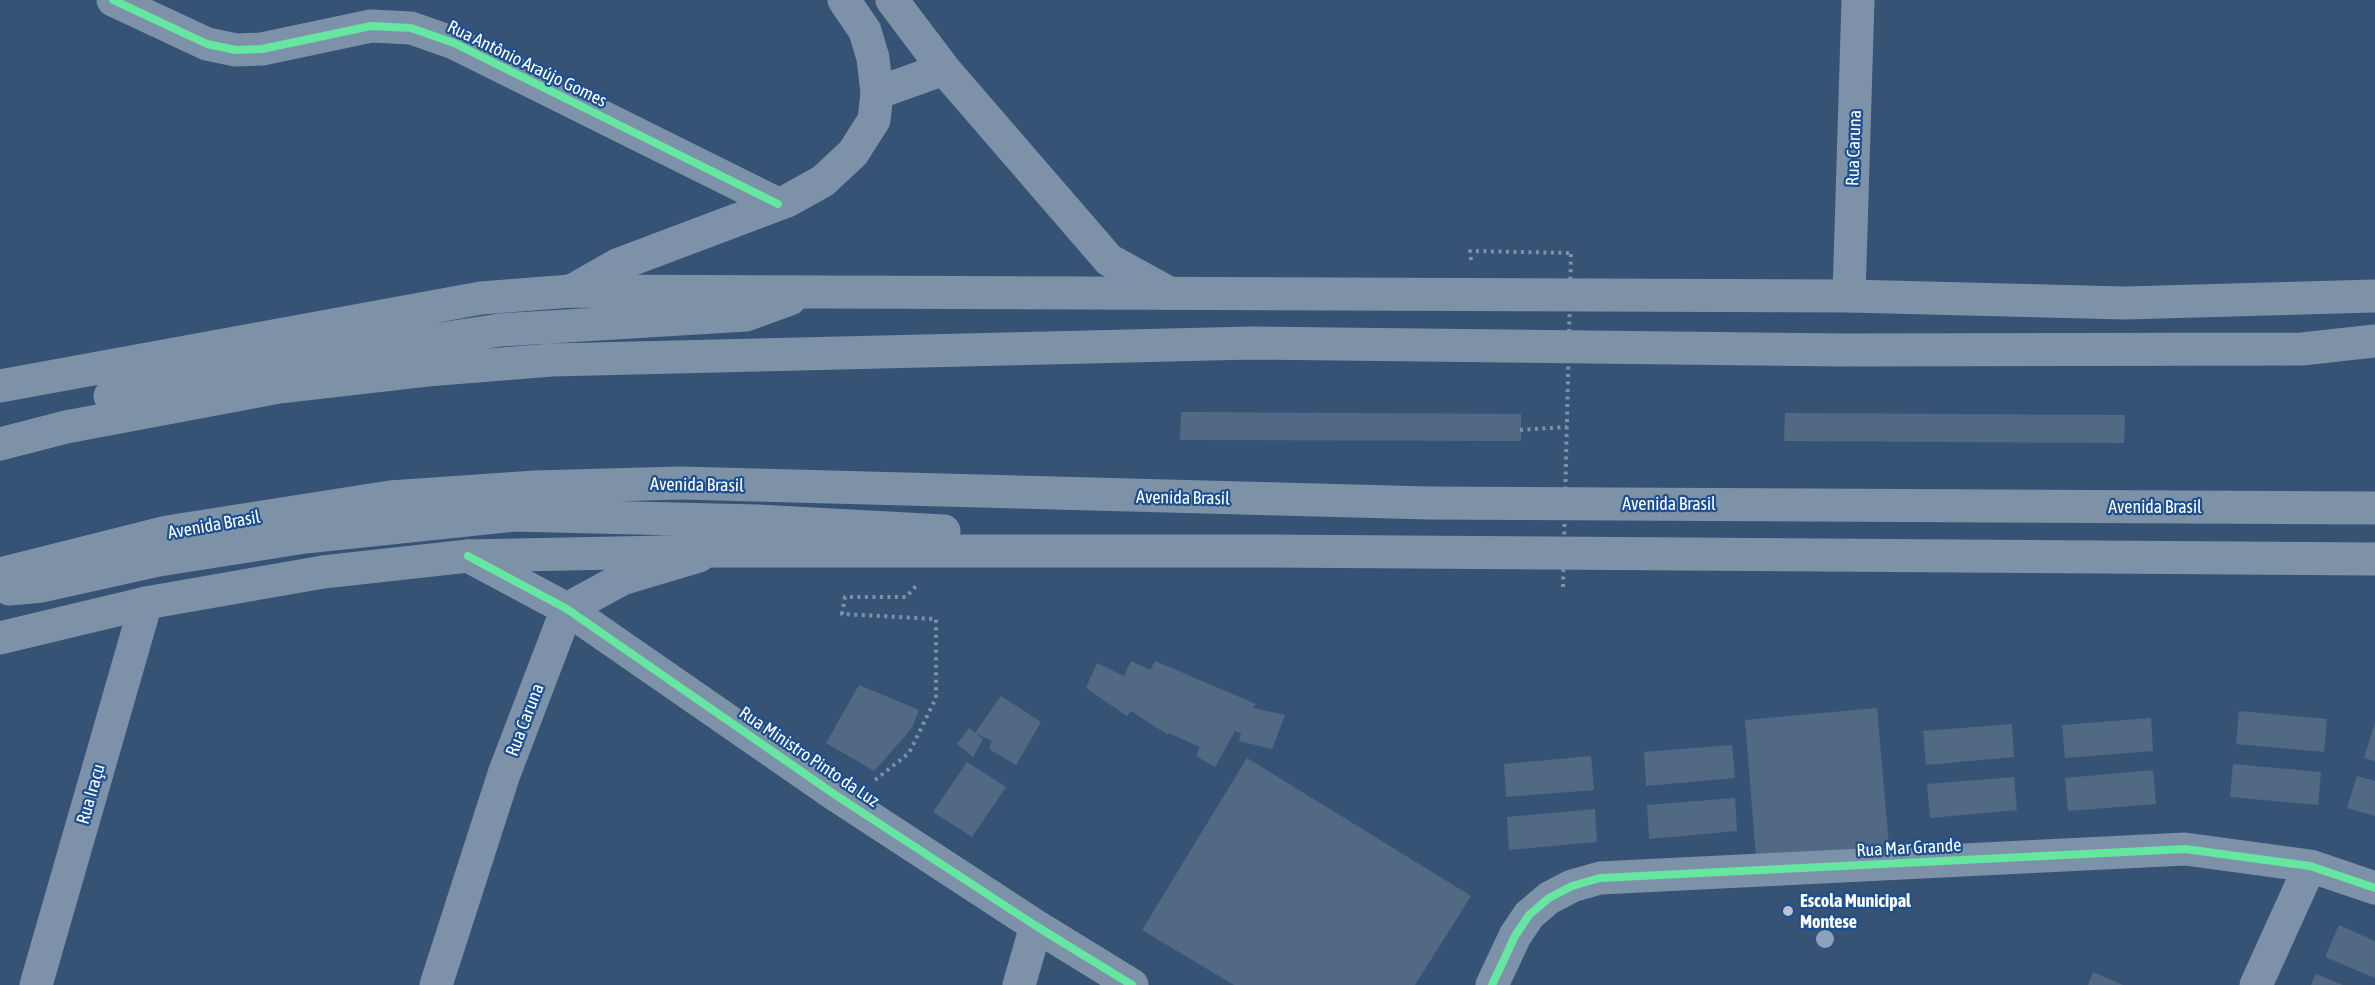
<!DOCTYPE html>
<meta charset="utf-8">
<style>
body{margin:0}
canvas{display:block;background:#365274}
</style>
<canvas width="2375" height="985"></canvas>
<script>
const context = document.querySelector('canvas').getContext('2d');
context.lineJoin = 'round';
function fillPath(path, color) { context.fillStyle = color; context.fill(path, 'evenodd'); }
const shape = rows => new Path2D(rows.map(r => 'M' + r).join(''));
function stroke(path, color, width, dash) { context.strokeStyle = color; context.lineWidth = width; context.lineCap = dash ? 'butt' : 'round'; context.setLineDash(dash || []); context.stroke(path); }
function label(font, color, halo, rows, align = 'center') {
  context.font = font + ' "Asap Condensed",sans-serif'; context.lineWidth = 4.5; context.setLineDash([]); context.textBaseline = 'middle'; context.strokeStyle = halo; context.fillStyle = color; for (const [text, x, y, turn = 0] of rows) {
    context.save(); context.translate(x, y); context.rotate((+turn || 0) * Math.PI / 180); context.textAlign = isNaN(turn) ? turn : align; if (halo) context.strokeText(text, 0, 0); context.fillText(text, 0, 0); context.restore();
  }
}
const building = shape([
 [1181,412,1521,414,1521,441,1180,440],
 [1785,413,2125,415,2124,443,1784,441],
 [1131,661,1150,670,1155,661,1256,704,1253,708,1285,715,1272,749,1239,741,1241,733,1235,731,1215,767,1196,756,1200,747,1169,733,1168,735,1131,711,1127,716,1086,688,1097,663,1124,676],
 [859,685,919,710,912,728,874,771,826,743],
 [1001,696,1041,722,1016,765,989,749,992,741,975,733],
 [1877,708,1889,846,1756,857,1745,720],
 [2239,711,2327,719,2324,752,2236,744],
 [2151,718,2153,751,2065,758,2062,725],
 [2375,723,2375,761,2364,758],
 [2012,724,2014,757,1926,765,1923,731],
 [969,728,983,739,973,757,957,744],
 [1732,745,1735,778,1646,786,1644,752],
 [1591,756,1594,790,1506,797,1504,764],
 [1247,758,1471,896,1415,985,1234,985,1142,930],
 [967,762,1006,787,972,837,933,812],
 [2233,764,2321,772,2318,805,2230,797],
 [2153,770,2156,804,2068,811,2065,778],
 [2357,776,2375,781,2375,816,2347,808],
 [2014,777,2017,810,1930,818,1927,784],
 [1735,798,1737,831,1649,839,1647,805],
 [1595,809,1597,842,1509,850,1507,817],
 [2339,925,2375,941,2375,978,2325,957],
 [2093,972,2123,985,2088,985],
 [2316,974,2343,985,2311,985]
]);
const path = shape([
 [1471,260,1470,251,1571,253],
 [1520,430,1567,427],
 [875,780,909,753,936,698,936,619,842,614,845,597,906,597,916,586]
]);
const minor = shape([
 [113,0,207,44,236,50,262,49,371,26,411,28,454,43,778,204],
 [892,0,944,69,1109,260,1169,293],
 [877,93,944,69],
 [571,291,617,265,787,201,823,181,853,153,874,120,877,93,873,58,865,31,844,0],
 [1849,296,1858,0],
 [468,556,567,609,834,794,1036,926,1132,985],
 [36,985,146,603],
 [436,985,504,774,567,609,622,579,699,556],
 [1019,985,1036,926],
 [1492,985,1515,936,1529,915,1549,898,1572,886,1600,878,2185,849,2310,866,2375,888],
 [2256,985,2310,866]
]);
const highway = shape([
 [0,386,481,298,571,291,1849,296,2125,303,2375,296],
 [110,396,225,372,500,330,746,315,790,299],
 [0,444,66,427,279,387,427,370,552,360,1252,343,1843,350,2302,349,2375,341],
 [0,574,167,532,390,497,535,487,681,483,1429,503,2375,508],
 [9,589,42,586,159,560,305,537,514,515,757,521,944,531],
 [0,638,146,603,323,572,468,556,715,551,1270,551,2375,559]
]);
const pathBridge = shape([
 [1563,587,1571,253]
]);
const cycleway = shape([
 [113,0,207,44,236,50,262,49,371,26,411,28,454,43,778,204],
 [468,556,567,609,834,794,1036,926,1132,985],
 [1492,985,1515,936,1529,915,1549,898,1572,886,1600,878,2185,849,2310,866,2375,888]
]);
const trees = [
 [1825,939]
];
const markers = [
 [1788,911,6,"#b9c2ce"]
];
const streetNames = [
 ["Rua Antônio Araújo Gomes",527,64,26],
 ["Rua Caruna",1854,148,-88],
 ["Avenida Brasil",697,485,1],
 ["Avenida Brasil",1183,498,1],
 ["Avenida Brasil",1669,504],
 ["Avenida Brasil",2155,507],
 ["Avenida Brasil",214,525,-10],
 ["Rua Caruna",525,720,-69],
 ["Rua Ministro Pinto da Luz",809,757,34],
 ["Rua Iraçu",91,794,-74],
 ["Rua Mar Grande",1909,848,-3]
];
const poiNames = [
 ["Escola Municipal",1800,901],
 ["Montese",1800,922]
];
fillPath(building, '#526984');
stroke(path, '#7d92a8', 4, [3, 4.5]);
stroke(minor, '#7d92a8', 33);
stroke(highway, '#7e92a7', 33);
stroke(pathBridge, '#7d92a8', 4, [3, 4.5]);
stroke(cycleway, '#66e7a1', 8);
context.fillStyle = '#8aa2be';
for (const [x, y] of trees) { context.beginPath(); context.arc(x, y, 9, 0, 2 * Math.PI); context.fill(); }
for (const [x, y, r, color] of markers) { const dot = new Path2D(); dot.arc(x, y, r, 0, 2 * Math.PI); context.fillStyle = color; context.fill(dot); stroke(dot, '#1b4f8f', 2); }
label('18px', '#fff', '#1b4f8f', streetNames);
label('bold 18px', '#fff', '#1b4f8f', poiNames, 'left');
</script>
